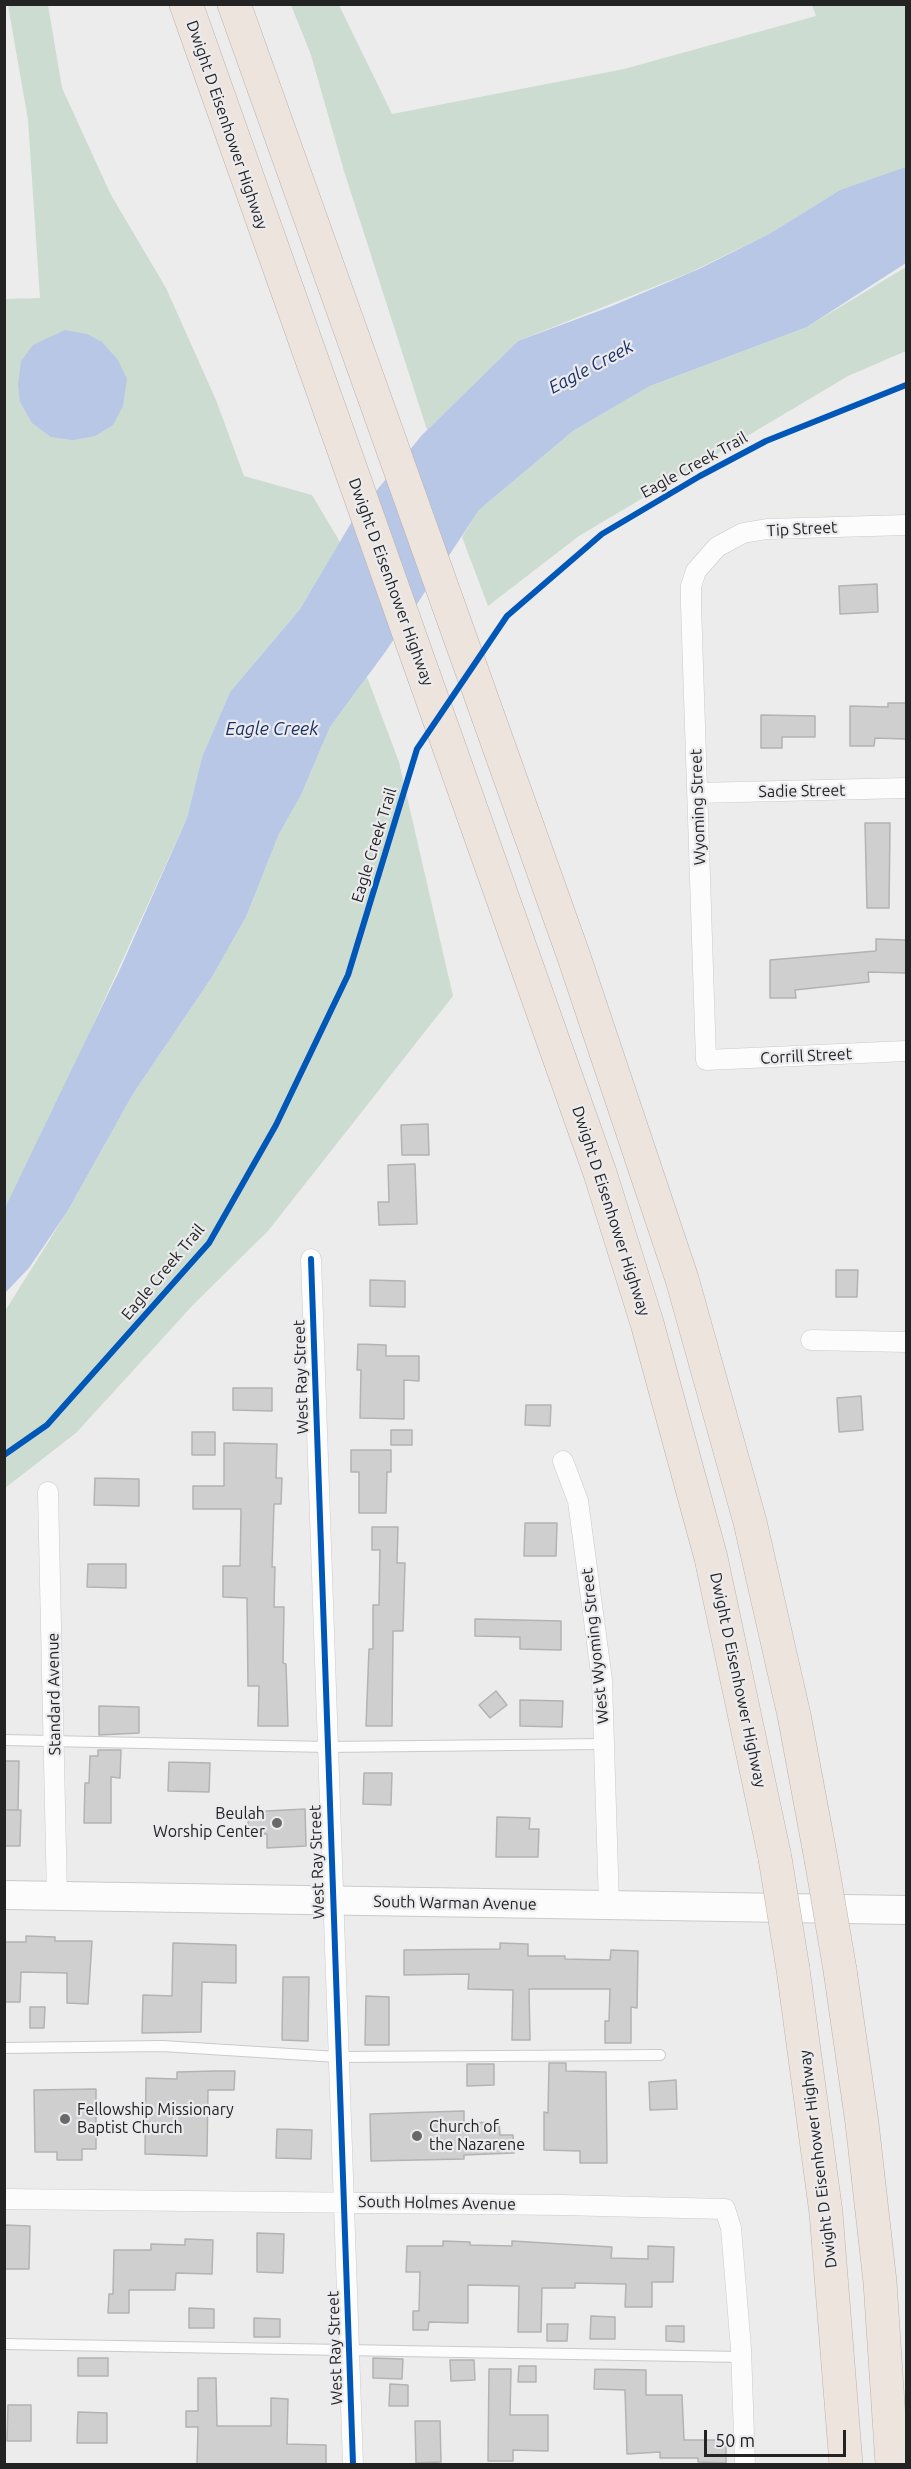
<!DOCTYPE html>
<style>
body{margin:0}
#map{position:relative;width:911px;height:2469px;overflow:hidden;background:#ececed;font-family:Ubuntu,sans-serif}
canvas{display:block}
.frame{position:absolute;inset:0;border:6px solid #232324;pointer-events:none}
.scale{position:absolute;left:704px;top:2430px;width:142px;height:27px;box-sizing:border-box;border:3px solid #232324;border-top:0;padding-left:8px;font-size:18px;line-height:21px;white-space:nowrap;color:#232324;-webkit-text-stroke:4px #ebebee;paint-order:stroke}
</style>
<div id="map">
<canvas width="911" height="2469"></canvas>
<div class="frame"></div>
<div class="scale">50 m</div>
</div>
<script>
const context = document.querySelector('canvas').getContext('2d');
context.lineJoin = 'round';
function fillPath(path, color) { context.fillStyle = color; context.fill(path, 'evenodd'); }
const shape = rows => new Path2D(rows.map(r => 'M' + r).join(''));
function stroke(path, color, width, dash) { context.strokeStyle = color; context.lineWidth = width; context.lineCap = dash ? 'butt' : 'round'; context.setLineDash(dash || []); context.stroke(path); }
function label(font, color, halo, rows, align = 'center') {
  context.font = font + ' Ubuntu,sans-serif'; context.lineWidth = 4.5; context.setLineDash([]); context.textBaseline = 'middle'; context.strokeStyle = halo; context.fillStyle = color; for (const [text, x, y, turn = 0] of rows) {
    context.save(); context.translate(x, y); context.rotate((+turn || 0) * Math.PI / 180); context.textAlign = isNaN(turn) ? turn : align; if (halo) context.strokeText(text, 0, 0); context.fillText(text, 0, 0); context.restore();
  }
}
const green = shape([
 [8,5,48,5,62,88,111,195,166,288,216,400,244,476,312,495,340,542,300,609,230,692,202,757,187,818,73,1069,5,1210,4,299,40,298,28,120],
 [291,5,339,5,392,114,624,69,816,16,812,5,906,5,906,168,840,190,769,234,691,272,518,341,427,430,344,171,311,55],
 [906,267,906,351,848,376,579,536,488,606,462,537,479,510,573,431,650,386,807,327],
 [367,677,399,762,453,996,268,1231,193,1305,76,1433,5,1488,5,1311,67,1212,133,1094,212,977,246,917,279,834,301,795,330,727]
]);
const water = shape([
 [906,167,906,263,807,327,650,386,573,431,479,510,386,651,330,727,301,795,279,834,246,917,212,977,133,1094,67,1212,29,1268,5,1293,4,1210,121,967,187,818,202,757,230,692,300,609,354,518,422,435,518,341,612,306,699,269,769,234,840,190],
 [65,330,87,334,102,342,118,360,127,379,123,406,113,425,95,436,73,440,51,437,32,423,20,402,18,385,21,361,33,345]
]);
const building = shape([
 [877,584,878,612,840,614,839,586,877,584],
 [888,703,906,703,906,739,875,738,874,746,850,746,850,706,888,707,888,703],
 [761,715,815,716,815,737,782,737,782,748,761,748,761,715],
 [865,823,890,823,889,908,867,908,865,823],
 [876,939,906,940,906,973,868,972,869,982,795,990,796,998,770,998,770,960,876,951,876,939],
 [428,1124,429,1155,402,1155,401,1125,428,1124],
 [415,1164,417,1224,379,1225,378,1202,389,1202,388,1165,415,1164],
 [836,1270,858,1270,857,1297,836,1297,836,1270],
 [370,1280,405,1281,405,1307,370,1306,370,1280],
 [358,1344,386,1345,386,1356,419,1356,419,1381,404,1380,404,1419,360,1418,361,1370,357,1370,358,1344],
 [233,1388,272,1388,272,1411,233,1410,233,1388],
 [861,1396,863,1430,839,1432,837,1398,861,1396],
 [526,1405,551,1405,550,1426,525,1425,526,1405],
 [391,1430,412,1430,412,1445,391,1445,391,1430],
 [192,1432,215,1432,215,1455,192,1455,192,1432],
 [224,1443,277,1444,276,1478,282,1478,281,1504,274,1504,272,1567,275,1567,274,1607,284,1607,283,1663,286,1664,288,1726,258,1726,259,1686,248,1686,247,1598,223,1597,223,1566,240,1566,241,1509,193,1509,193,1486,224,1486,224,1443],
 [351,1450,391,1450,391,1472,387,1472,386,1513,359,1513,359,1472,351,1472,351,1450],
 [95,1478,139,1479,139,1506,94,1505,95,1478],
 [525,1523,557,1523,556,1556,524,1556,525,1523],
 [372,1527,398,1527,397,1563,405,1563,403,1631,393,1631,392,1726,366,1726,369,1649,373,1649,373,1605,379,1605,380,1550,372,1550,372,1527],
 [88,1564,126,1564,126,1588,87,1587,88,1564],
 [475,1619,561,1621,561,1650,520,1649,520,1637,475,1636,475,1619],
 [496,1691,507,1705,490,1718,479,1705,496,1691],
 [520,1700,563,1701,562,1727,520,1726,520,1700],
 [99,1706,139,1707,139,1733,99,1735,99,1706],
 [98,1750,121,1750,120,1778,111,1777,111,1823,84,1823,85,1783,89,1783,90,1756,98,1756,98,1750],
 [4,1761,19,1761,18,1810,4,1810,4,1761],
 [169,1762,210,1763,209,1792,168,1791,169,1762],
 [364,1773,392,1773,391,1805,363,1804,364,1773],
 [305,1809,306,1846,267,1848,267,1834,248,1834,248,1812,305,1809],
 [4,1810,21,1810,20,1846,4,1846,4,1810],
 [497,1817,530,1818,529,1829,539,1829,538,1857,496,1857,497,1817],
 [26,1936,55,1937,55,1941,92,1941,88,2004,67,2003,67,1973,21,1972,20,2002,4,2002,4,1942,26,1942,26,1936],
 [173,1943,236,1945,236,1983,202,1982,201,2032,142,2033,143,1995,172,1996,173,1943],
 [500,1943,528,1944,528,1956,565,1956,565,1959,610,1960,611,1950,638,1951,637,2008,631,2007,631,2043,605,2043,605,2021,609,2021,610,1989,529,1989,530,2040,512,2040,513,1990,468,1989,469,1974,404,1975,404,1950,500,1949,500,1943],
 [283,1977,309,1977,308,2041,282,2040,283,1977],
 [366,1996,389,1997,389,2045,365,2045,366,1996],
 [30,2007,45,2007,44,2028,30,2028,30,2007],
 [549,2063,566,2063,566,2071,606,2072,607,2163,580,2163,580,2151,544,2150,544,2112,548,2113,549,2063],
 [467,2064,494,2064,494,2085,467,2086,467,2064],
 [215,2071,235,2071,234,2090,208,2090,207,2156,145,2154,146,2078,177,2079,177,2072,215,2071],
 [676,2080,677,2109,650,2110,649,2082,676,2080],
 [96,2089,96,2149,82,2149,82,2160,57,2160,57,2152,35,2152,34,2090,96,2089],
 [464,2111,464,2123,499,2122,500,2135,513,2135,514,2153,464,2155,464,2159,371,2161,370,2114,464,2111],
 [277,2129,312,2130,311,2159,276,2158,277,2129],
 [5,2225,30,2226,29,2269,4,2269,5,2225],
 [257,2233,284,2234,283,2273,257,2272,257,2233],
 [185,2239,213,2240,212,2274,176,2273,175,2290,129,2290,129,2313,108,2313,109,2294,113,2294,114,2250,151,2250,151,2244,185,2245,185,2239],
 [443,2241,470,2242,470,2245,512,2246,512,2241,612,2247,611,2258,648,2259,648,2246,674,2247,673,2282,652,2282,652,2307,625,2307,626,2284,575,2283,575,2288,542,2288,541,2332,518,2332,519,2286,468,2285,468,2323,429,2322,428,2330,413,2330,413,2311,419,2311,420,2272,406,2272,407,2246,443,2246,443,2241],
 [189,2308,214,2309,214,2328,189,2328,189,2308],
 [591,2316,615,2317,615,2339,590,2339,591,2316],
 [254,2318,280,2319,280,2337,254,2337,254,2318],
 [547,2324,568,2324,567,2341,547,2341,547,2324],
 [666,2326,684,2326,684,2342,666,2341,666,2326],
 [78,2358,108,2358,108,2376,78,2376,78,2358],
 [373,2358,403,2359,402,2379,373,2378,373,2358],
 [450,2360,474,2360,475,2380,451,2381,450,2360],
 [519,2366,536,2366,536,2382,518,2382,519,2366],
 [489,2369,511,2369,510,2415,548,2415,548,2451,513,2450,513,2461,488,2461,489,2369],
 [595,2369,646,2370,646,2395,682,2395,684,2440,726,2440,726,2463,698,2462,698,2458,660,2458,660,2452,627,2454,625,2390,594,2389,595,2369],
 [198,2378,216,2378,217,2426,271,2426,271,2398,288,2399,287,2444,326,2445,326,2464,197,2464,198,2427,186,2427,186,2411,198,2411,198,2378],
 [390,2384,408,2385,408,2406,389,2406,390,2384],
 [8,2405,31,2405,31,2441,7,2441,8,2405],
 [78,2412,107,2413,107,2443,77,2443,78,2412],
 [415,2421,440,2421,441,2462,416,2463,415,2421]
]);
const lane = shape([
 [4,1740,327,1747,604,1744],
 [4,2048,162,2046,338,2057,660,2055],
 [4,2344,741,2357]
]);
const street = shape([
 [906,525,767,529,743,533,717,547,696,571,691,586,691,605,706,1060,906,1051],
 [697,793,906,788],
 [311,1259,353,2464],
 [811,1340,906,1342],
 [563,1461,578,1501,602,1680,609,1905],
 [48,1492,57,1896],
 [4,2199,561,2205,725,2209,731,2228,741,2349,745,2464]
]);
const secondary = shape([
 [4,1895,906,1910]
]);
const highway = shape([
 [186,4,600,1173,647,1323,711,1558,775,1858],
 [234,4,574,957,682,1279,750,1522,794,1715,821,1859],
 [793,1969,826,2213,846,2464],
 [840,1970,862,2123,880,2282,892,2464]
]);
const highwayBridge = shape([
 [775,1858,793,1969],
 [821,1859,840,1970]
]);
const cycleway = shape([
 [311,1259,353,2464],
 [4,1455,47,1425,209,1243,276,1125,348,975,417,749,507,616,602,534,700,476,766,441,906,385]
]);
const markers = [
 [277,1823,6,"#69696a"],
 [65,2119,6,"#69696a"],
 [417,2136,6,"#69696a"]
];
const streetNames = [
 ["Dwight D Eisenhower Highway",227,125,71],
 ["Eagle Creek Trail",694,465,-29],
 ["Tip Street",802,529,-3],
 ["Dwight D Eisenhower Highway",391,582,70],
 ["Sadie Street",802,791,-1],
 ["Wyoming Street",698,807,-92],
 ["Eagle Creek Trail",374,845,-73],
 ["Corrill Street",806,1056,-3],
 ["Dwight D Eisenhower Highway",611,1211,72],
 ["Eagle Creek Trail",163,1272,-50],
 ["West Ray Street",301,1377,-92],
 ["West Wyoming Street",595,1646,-96],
 ["Dwight D Eisenhower Highway",738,1680,78],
 ["Standard Avenue",54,1694,-91],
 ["West Ray Street",317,1862,-92],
 ["South Warman Avenue",455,1903,1],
 ["Dwight D Eisenhower Highway",818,2159,-97],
 ["South Holmes Avenue",437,2203,1],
 ["West Ray Street",335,2348,-92]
];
const poiNames = [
 ["Beulah",265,1814,"right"],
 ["Worship Center",265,1832,"right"],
 ["Fellowship Missionary",77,2110],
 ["Baptist Church",77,2128],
 ["Church of",429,2127],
 ["the Nazarene",429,2145]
];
const waterNames = [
 ["Eagle Creek",591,367,-28],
 ["Eagle Creek",272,729]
];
fillPath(green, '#ccdcd1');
fillPath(water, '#b8c7e6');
fillPath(building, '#d0cfcf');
stroke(building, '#b3b3b3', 1.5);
stroke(lane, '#cacacb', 12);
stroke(street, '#cacacb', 21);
stroke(secondary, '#cacacb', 30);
stroke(highway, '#bcb2ad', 34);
stroke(lane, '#fcfcfc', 10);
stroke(street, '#fcfcfc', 20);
stroke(secondary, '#fcfcfc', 28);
stroke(highway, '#ede4de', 33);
stroke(highwayBridge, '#bcb2ad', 34, []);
stroke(highwayBridge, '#ede4de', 33);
stroke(cycleway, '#0057b8', 6);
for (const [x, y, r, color] of markers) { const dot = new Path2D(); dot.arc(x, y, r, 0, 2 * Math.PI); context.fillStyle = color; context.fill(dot); stroke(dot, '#ebebee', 2); }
label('16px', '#232324', '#ebebee', streetNames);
label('16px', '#232324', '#ebebee', poiNames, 'left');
label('italic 18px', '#1a3065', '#ebebee', waterNames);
</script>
